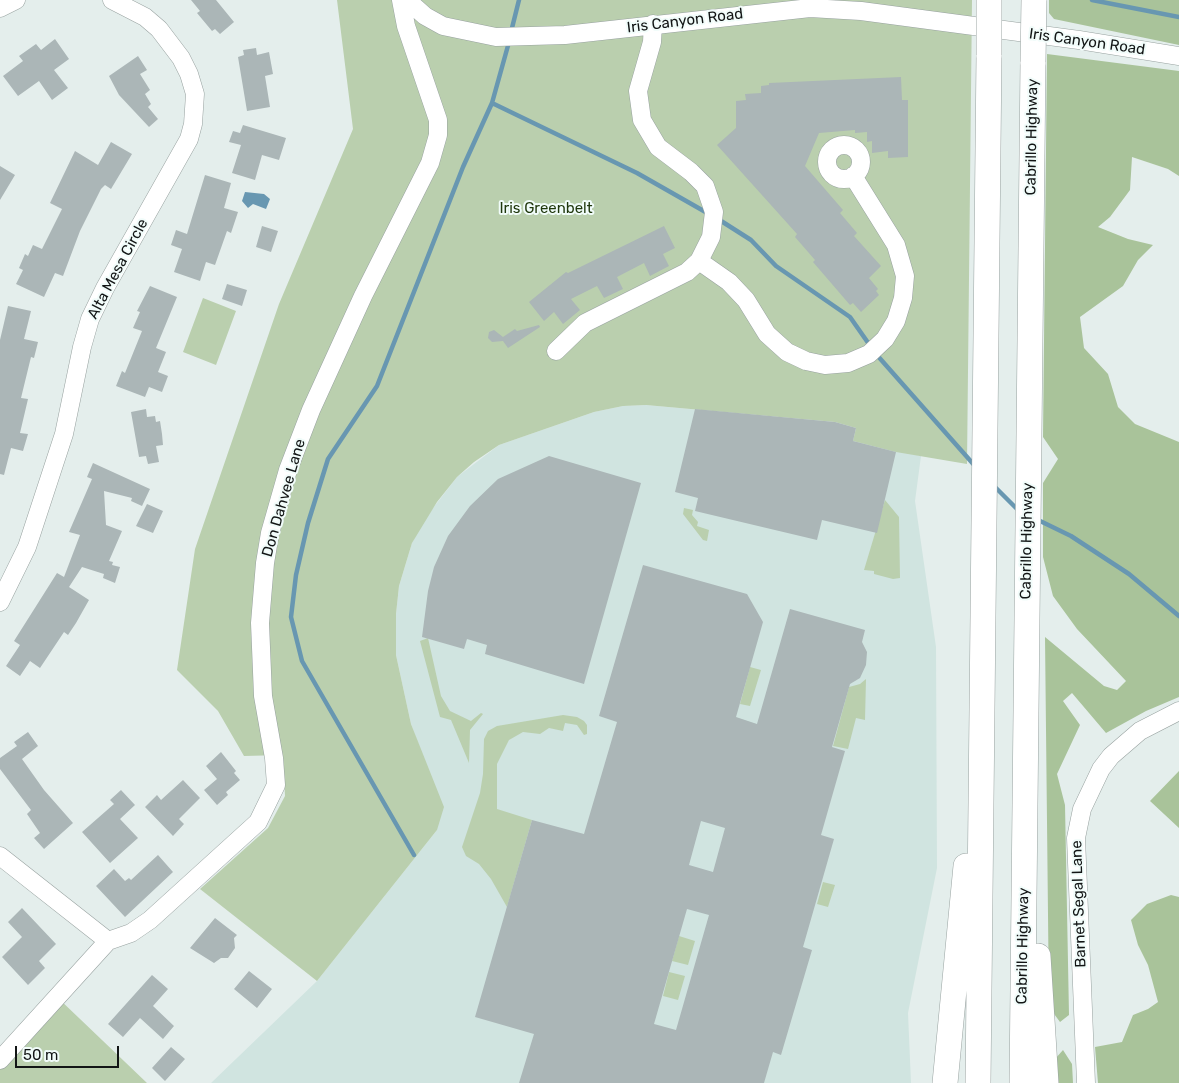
<!DOCTYPE html>
<style>
body{margin:0}
#map{position:relative;width:1179px;height:1083px;overflow:hidden;background:#e4eeec;font-family:Rubik,sans-serif}
canvas{display:block}
.scale{position:absolute;left:15px;top:1046px;width:104px;height:22px;box-sizing:border-box;border:2px solid #121515;border-top:0;padding-left:6px;font-size:15px;line-height:18px;white-space:nowrap;color:#121515;-webkit-text-stroke:4px #f1fcfa;paint-order:stroke}
</style>
<div id="map">
<canvas width="1179" height="1083"></canvas>
<div class="scale">50 m</div>
</div>
<script>
const context = document.querySelector('canvas').getContext('2d');
context.lineJoin = 'round';
function fillPath(path, color) { context.fillStyle = color; context.fill(path, 'evenodd'); }
const shape = rows => new Path2D(rows.map(r => 'M' + r).join(''));
function stroke(path, color, width, dash) { context.strokeStyle = color; context.lineWidth = width; context.lineCap = dash ? 'butt' : 'round'; context.setLineDash(dash || []); context.stroke(path); }
function label(font, color, halo, rows, align = 'center') {
  context.font = font + ' Rubik,sans-serif'; context.lineWidth = 4; context.setLineDash([]); context.textBaseline = 'middle'; context.strokeStyle = halo; context.fillStyle = color; for (const [text, x, y, turn = 0] of rows) {
    context.save(); context.translate(x, y); context.rotate((+turn || 0) * Math.PI / 180); context.textAlign = isNaN(turn) ? turn : align; if (halo) context.strokeText(text, 0, 0); context.fillText(text, 0, 0); context.restore();
  }
}
const built = shape([
 [646,405,835,422,856,428,854,441,921,456,915,501,936,647,937,868,908,1013,911,1083,211,1083,317,981,437,830,425,763,411,724,396,655,396,614,399,586,412,543,423,521,457,477,499,445,594,412,623,406]
]);
const green = shape([
 [337,0,972,0,967,464,896,452,853,441,856,428,835,422,646,405,623,406,594,412,499,445,474,462,457,477,437,502,412,543,399,586,396,614,396,655,411,724,444,807,437,830,317,981,200,889,268,828,285,796,283,755,244,756,218,711,177,670,195,549,279,304,353,129],
 [203,298,236,311,216,365,183,352],
 [885,500,899,517,900,578,893,579,874,574,874,571,864,570],
 [684,508,693,510,692,515,698,522,697,526,709,530,707,541,703,540,683,514],
 [428,638,441,696,450,711,471,721,481,713,483,714,470,730,469,763,451,720,440,717,420,641],
 [750,667,761,670,750,706,740,704],
 [866,679,865,720,856,718,848,749,833,746,849,687,860,684],
 [563,715,577,717,584,721,587,725,587,734,584,735,577,725,565,723,563,731,549,728,540,734,523,732,509,740,497,764,497,809,532,820,507,907,491,879,479,864,466,856,462,847,480,793,483,774,484,739,488,731,497,726],
 [823,882,835,885,828,907,817,904],
 [679,936,695,941,688,965,672,961],
 [669,972,685,976,678,1000,663,996],
 [57,997,147,1083,0,1083,0,1060]
]);
const forest = shape([
 [1049,0,1179,0,1179,45,1054,19,1049,13],
 [1047,54,1179,71,1179,176,1168,169,1132,157,1130,190,1110,217,1098,227,1128,239,1153,245,1138,260,1123,286,1080,317,1084,348,1108,374,1118,407,1135,424,1179,442,1179,697,1146,711,1106,733,1072,693,1063,701,1080,725,1057,774,1065,805,1069,1015,1060,1022,1049,1007,1045,637,1104,686,1117,690,1126,681,1077,629,1053,596,1043,557,1043,483,1058,459,1043,437],
 [1179,771,1179,828,1150,801],
 [1171,895,1179,897,1179,1083,1098,1083,1095,1047,1122,1042,1133,1015,1148,1009,1158,1002,1148,965,1138,945,1131,920,1147,904],
 [1063,1050,1072,1064,1073,1083,1057,1083,1055,1059]
]);
const water = shape([
 [245,192,264,194,270,199,266,209,253,204,248,208,242,201]
]);
const stream = shape([
 [1092,0,1179,17],
 [511,32,519,0],
 [492,103,637,173,709,214],
 [718,219,751,240,776,266,850,317,871,347],
 [876,354,975,466],
 [994,486,1020,512],
 [1036,519,1071,536,1129,574,1179,616],
 [414,855,302,661,291,617,296,575,308,523,328,459,377,386,463,167,492,103,509,42]
]);
const building = shape([
 [191,0,216,0,234,22,220,34,215,29,212,31,197,13,200,11],
 [55,39,69,59,54,70,68,88,52,100,39,81,18,96,3,76,23,61,19,56,36,44,41,50],
 [256,48,257,55,269,52,273,74,265,76,270,107,247,111,238,57,244,55,243,50],
 [138,56,147,70,140,74,150,90,145,94,151,104,148,107,158,119,149,127,119,95,109,76],
 [901,77,902,100,908,100,908,157,888,158,888,151,872,153,872,141,867,142,867,132,855,133,855,130,819,133,805,166,843,210,840,213,857,233,854,236,881,266,869,278,878,289,876,291,879,295,861,312,853,303,850,305,813,262,815,260,795,237,797,234,717,145,736,128,736,101,746,100,745,94,761,93,761,86,769,85,769,83],
 [243,125,286,138,279,160,262,155,255,180,232,173,241,145,229,142,233,131,240,133],
 [111,142,132,154,111,189,105,185,101,189,80,231,63,276,55,273,44,297,16,284,23,270,19,268,25,254,28,256,33,245,42,249,62,209,50,203,75,151,98,165],
 [0,166,15,175,0,200],
 [205,175,231,183,224,208,238,212,231,233,227,231,215,265,206,262,200,281,174,272,182,249,171,245,176,230,187,234],
 [262,226,278,231,271,252,256,247],
 [664,226,675,248,663,254,669,266,650,276,644,263,617,277,623,289,604,298,597,286,571,299,580,310,563,324,554,312,544,321,529,302,566,272,568,273],
 [227,284,247,290,242,306,222,299],
 [150,286,177,297,156,348,166,352,158,372,168,376,162,392,149,387,145,397,116,386,122,371,125,373,142,331,133,328,140,312,137,311],
 [8,306,31,311,24,339,38,342,34,358,31,357,21,398,28,399,20,433,28,434,23,451,11,448,4,475,0,474,0,340],
 [539,325,540,327,508,348,503,341,492,342,488,338,489,332,494,330,503,337,515,329,517,331],
 [146,409,147,417,155,416,156,422,160,421,162,434,163,445,156,446,159,462,148,464,146,456,139,457,131,412],
 [695,409,835,422,856,428,853,441,896,452,877,533,822,520,817,540,695,511,698,498,675,492],
 [549,456,641,483,584,684,485,654,487,645,467,639,464,649,422,637,428,591,434,567,448,536,470,506,498,479],
 [93,463,150,489,142,506,131,501,132,498,104,491,106,525,122,531,109,561,113,562,112,565,120,567,115,583,103,578,104,574,82,567,69,587,89,600,76,623,68,635,64,632,40,668,30,661,20,676,6,666,20,645,14,641,57,573,64,577,80,535,69,532,92,479,87,477],
 [147,504,163,511,153,533,136,526],
 [643,565,747,594,763,622,736,717,757,724,790,609,865,630,862,642,867,652,866,665,860,678,850,684,832,747,845,751,821,835,834,839,803,947,812,950,781,1055,773,1052,764,1083,519,1083,534,1034,475,1017,532,820,584,834,617,722,599,716],
 [701,821,725,828,713,872,689,865],
 [687,909,709,915,676,1030,654,1024],
 [28,732,38,746,22,759,44,790,73,823,44,849,34,838,40,833,27,814,31,810,0,769,0,758,17,746,14,742],
 [221,752,236,771,234,773,240,780,226,792,228,795,217,805,204,790,217,779,206,766],
 [183,780,200,798,179,819,184,824,173,836,145,807,157,795,161,800],
 [121,790,135,805,120,819,138,838,110,863,82,832,114,804,110,800],
 [158,855,173,872,125,917,96,886,114,869,125,881,129,878,131,880],
 [22,908,56,944,39,961,45,968,28,985,2,957,22,937,8,922],
 [215,918,237,935,234,938,235,948,228,958,221,958,214,963,190,948],
 [249,971,272,989,257,1008,234,989],
 [152,975,168,989,153,1006,174,1026,163,1039,140,1018,123,1037,108,1024],
 [171,1047,185,1059,165,1081,152,1068]
]);
const minor = shape([
 [407,0,425,16,443,26,496,37,565,35,810,8,861,11,1079,40,1179,56],
 [0,8,16,0],
 '827 162a17 17 0 1 1 34 0a17 17 0 1 1-34 0Z',
 [699,261,729,282,746,300,767,334,787,352,806,361,825,365,848,363,869,354,885,339,896,321,903,298,905,276,896,245,853,176],
 [556,351,585,323,687,272,699,261,711,237,714,212,705,186,691,172,658,147,642,120,638,91,652,42,653,24],
 [0,602,27,547,64,434,82,347,90,319,105,288,189,139,193,124,195,94,189,74,181,58,159,29,145,17,112,0],
 [0,856,108,941],
 [0,1060,108,941,131,933,150,920,258,822,276,785,274,758,263,696,260,623,265,563,270,533,288,470,311,410,363,296,430,163,438,135,438,120,406,26,401,0],
 [1086,1083,1076,838,1082,809,1101,769,1111,756,1140,731,1179,711]
]);
const highway = shape([
 [1038,956,1046,1083],
 [945,1083,966,866],
 [978,1083,989,55],
 [1022,1083,1033,62]
]);
const highwayBridge = shape([
 [989,55,989,0],
 [1033,62,1034,0]
]);
const streetNames = [
 ["Iris Canyon Road",685,21,-7],
 ["Iris Canyon Road",1087,42,8],
 ["Cabrillo Highway",1032,137,-89],
 ["Alta Mesa Circle",118,269,-62],
 ["Don Dahvee Lane",284,498,-74],
 ["Cabrillo Highway",1027,541,-89],
 ["Barnet Segal Lane",1079,904,-92],
 ["Cabrillo Highway",1023,946,-89]
];
const parkNames = [
 ["Iris Greenbelt",546,209]
];
fillPath(built, '#d0e4e0');
fillPath(green, '#bacfae');
fillPath(forest, '#a9c39a');
fillPath(water, '#6897b1');
stroke(stream, '#6897b1', 4.5);
fillPath(building, '#abb6b7');
stroke(minor, '#98a2a0', 19);
stroke(highway, '#98a2a0', 26);
stroke(minor, '#fff', 18);
stroke(highway, '#fff', 25);
stroke(highwayBridge, '#98a2a0', 26, []);
stroke(highwayBridge, '#fff', 25);
label('15px', '#121515', '#f1fcfa', streetNames);
label('15px', '#1f370c', '#f1fcfa', parkNames);
</script>
